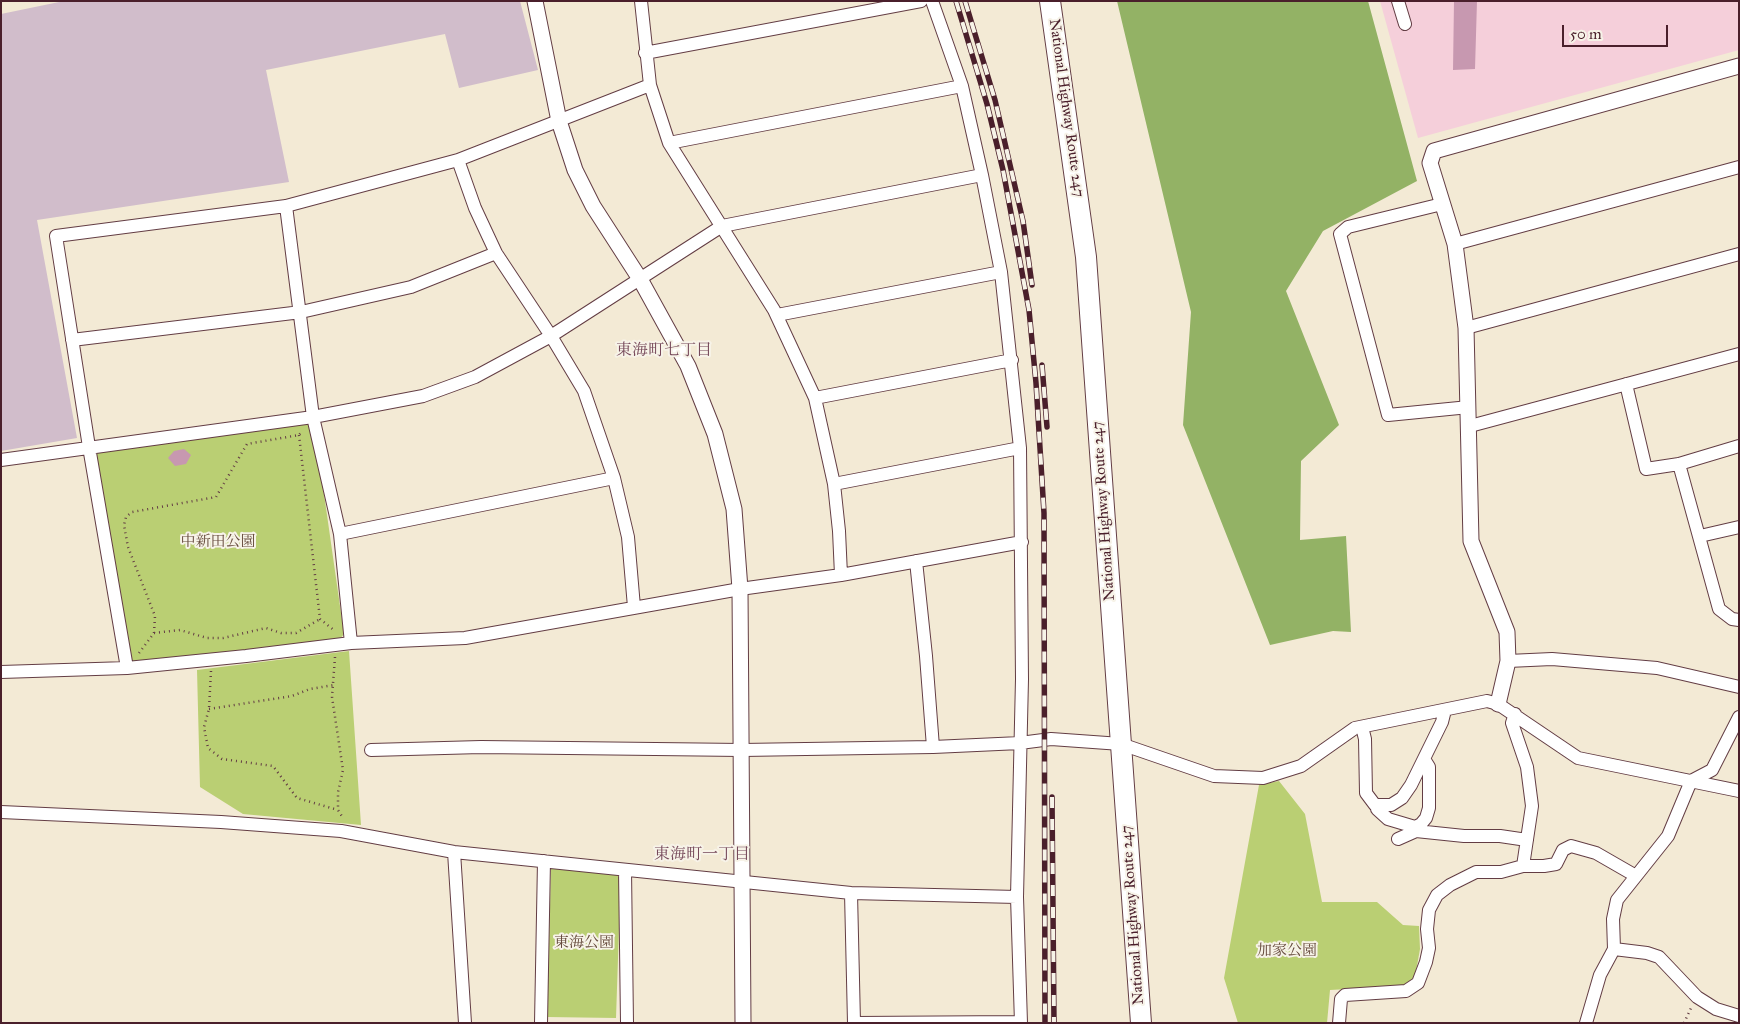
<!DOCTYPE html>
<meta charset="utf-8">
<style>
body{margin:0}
#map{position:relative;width:1740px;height:1024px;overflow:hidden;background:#f3ead5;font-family:"IM FELL Great Primer",serif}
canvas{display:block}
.frame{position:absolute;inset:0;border:2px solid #4a1f2b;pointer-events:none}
.scale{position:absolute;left:1562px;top:25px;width:106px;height:22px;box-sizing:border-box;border:2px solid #4a1f2b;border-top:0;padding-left:6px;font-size:15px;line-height:18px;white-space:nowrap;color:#4a1f2b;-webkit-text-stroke:4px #f7f3e8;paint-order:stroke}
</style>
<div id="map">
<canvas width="1740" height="1024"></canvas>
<div class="frame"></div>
<div class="scale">50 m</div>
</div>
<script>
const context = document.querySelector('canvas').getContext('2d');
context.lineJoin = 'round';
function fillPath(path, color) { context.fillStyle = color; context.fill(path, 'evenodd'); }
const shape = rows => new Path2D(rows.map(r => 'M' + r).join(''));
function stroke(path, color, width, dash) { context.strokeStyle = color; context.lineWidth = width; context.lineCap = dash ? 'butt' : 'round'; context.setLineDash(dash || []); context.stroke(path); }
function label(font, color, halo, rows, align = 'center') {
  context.font = font + ' "IM FELL Great Primer","Noto Serif JP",serif'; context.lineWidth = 4; context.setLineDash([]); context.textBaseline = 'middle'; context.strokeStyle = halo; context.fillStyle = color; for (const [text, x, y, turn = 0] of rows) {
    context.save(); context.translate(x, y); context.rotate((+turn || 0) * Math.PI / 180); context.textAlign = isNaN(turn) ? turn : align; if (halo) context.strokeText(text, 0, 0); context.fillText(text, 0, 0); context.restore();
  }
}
const built = shape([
 [1380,1,1739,1,1739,50,1418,138]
]);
const industrial = shape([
 [64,1,520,1,538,70,459,88,445,34,266,70,289,182,37,220,77,438,1,451,1,14]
]);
const green = shape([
 [313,417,344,634,340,639,127,668,89,447],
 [349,651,361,825,243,814,200,787,197,670],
 [1279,781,1305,814,1322,902,1377,902,1403,925,1419,926,1420,949,1415,977,1402,986,1330,990,1327,1023,1238,1023,1224,978,1259,785],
 [551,869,621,869,616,1018,547,1017]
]);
const forest = shape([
 [1117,1,1368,1,1417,181,1323,231,1286,291,1339,425,1301,461,1300,540,1346,536,1351,632,1333,631,1270,645,1183,425,1191,312]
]);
const building = shape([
 [1454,1,1477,1,1475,69,1453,70],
 [184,449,191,455,186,464,175,466,168,458,174,451]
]);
const path = shape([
 [299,435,320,619,335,631],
 [154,633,180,630,207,638,223,638,266,628,281,633,296,633,320,619],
 [139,653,154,633,155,616,128,547,124,525,126,517,132,512,216,497,247,444,299,435,302,431],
 [335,657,332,697,343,770,338,792,338,810,343,818],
 [211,671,209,709,204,727,208,748,222,759,273,766,297,798,338,810],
 [209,709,292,696,310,689,334,685],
 [1684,1023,1691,1008]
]);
const minor = shape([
 [641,1,650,85,669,143,774,310,815,398,834,484,839,531,841,575],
 [932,1,962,86,982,175,1001,272,1020,448,1022,679,1017,897,1021,1023],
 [1398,1,1405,24],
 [645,53,921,1],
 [669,143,962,86],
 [458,160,475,208,496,253,551,336,584,391,614,478,628,537,634,607],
 [1442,204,1348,227,1340,234,1388,415,1469,407],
 [286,206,313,417,340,534,614,478],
 [1455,244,1739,167],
 [777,315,1001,272],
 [1466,328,1739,254],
 [72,340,301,312,411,287,496,253],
 [1626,384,1646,469,1679,464,1739,446],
 [815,398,1012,360],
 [1470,426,1739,354],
 [1,460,313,417,423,396,475,377,551,336,722,226,982,175],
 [1679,464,1719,609,1732,619,1739,620],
 [834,484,1020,448],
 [340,534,351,643],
 [1700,536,1739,527],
 [916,561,926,656,933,747],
 [1508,661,1552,659,1657,668,1739,687],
 [127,668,89,447,56,236,286,206,458,160,650,85],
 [1,672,127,668,246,656,351,643,465,638,740,589,841,575,1022,542],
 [1515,714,1512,723,1527,767,1532,806,1523,866],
 [1362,727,1365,739,1366,793,1375,805,1391,805,1402,798,1411,785,1442,722,1445,710],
 [371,750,481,747,742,750,933,747,1020,743,1051,739,1121,744,1214,776,1263,778,1301,766,1355,728,1487,701,1498,704,1578,758,1739,791],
 [1377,805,1377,809,1388,819,1415,827,1421,824,1426,818,1429,808,1429,767,1424,759],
 [1,812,221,822,341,831,454,852,851,893,1017,897],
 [1416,831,1464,836,1500,836,1527,840],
 [1398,839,1416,831,1415,827],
 [454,852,465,1023],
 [625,870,627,1023],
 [851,893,854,1023],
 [1614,949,1647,953,1659,957,1697,997,1716,1009,1739,1016],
 [541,1023,544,861],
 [855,1023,1021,1022],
 [1339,1023,1341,999,1345,995,1406,991,1418,983,1426,962,1429,948,1427,929,1429,910,1437,895,1450,885,1476,872,1501,872,1523,866,1544,866,1556,864,1563,850,1571,846,1596,853,1636,876],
 [1586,1023,1600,975,1614,949,1613,919,1617,900,1668,836,1691,781,1712,770,1739,717]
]);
const tertiary = shape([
 [535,1,559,121,575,170,593,206,640,279,688,366,715,434,734,509,740,589,743,1023],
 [1498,704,1508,661,1507,632,1471,541,1466,328,1455,244,1430,163,1434,151,1739,66]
]);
const trunk = shape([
 [1050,1,1086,257,1141,1023]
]);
const rail = shape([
 [956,1,987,104,1003,170,1029,310,1036,383,1044,513,1045,1023],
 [965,1,995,100,1023,221,1032,285],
 [1042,365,1047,427],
 [1052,797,1054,1023]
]);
const streetNames = [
 ["National Highway Route 247",1066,108,82],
 ["National Highway Route 247",1104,511,-94],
 ["National Highway Route 247",1133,915,-94]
];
const parkNames = [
 ["中新田公園",218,542],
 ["東海公園",584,943],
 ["加家公園",1287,951]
];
const neighbourhoodNames = [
 ["東海町七丁目",664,351],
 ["東海町一丁目",702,855]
];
fillPath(built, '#f5cfda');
fillPath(industrial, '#d1bdcb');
fillPath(green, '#bacf73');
fillPath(forest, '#93b265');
fillPath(building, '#c798b0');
stroke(minor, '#633d44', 14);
stroke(tertiary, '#633d44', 17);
stroke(trunk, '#633d44', 22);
stroke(path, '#633d44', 2.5, [1, 4]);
stroke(minor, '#fff', 12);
stroke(tertiary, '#fff', 15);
stroke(trunk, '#fff', 20);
stroke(rail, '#4a1f2b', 5.5);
stroke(rail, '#f7f3e8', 4, [11]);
label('15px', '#4a1f2b', '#f7f3e8', streetNames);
label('15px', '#664b3d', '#f7f3e8', parkNames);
label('16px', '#76495a', '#f7f3e8', neighbourhoodNames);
</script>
